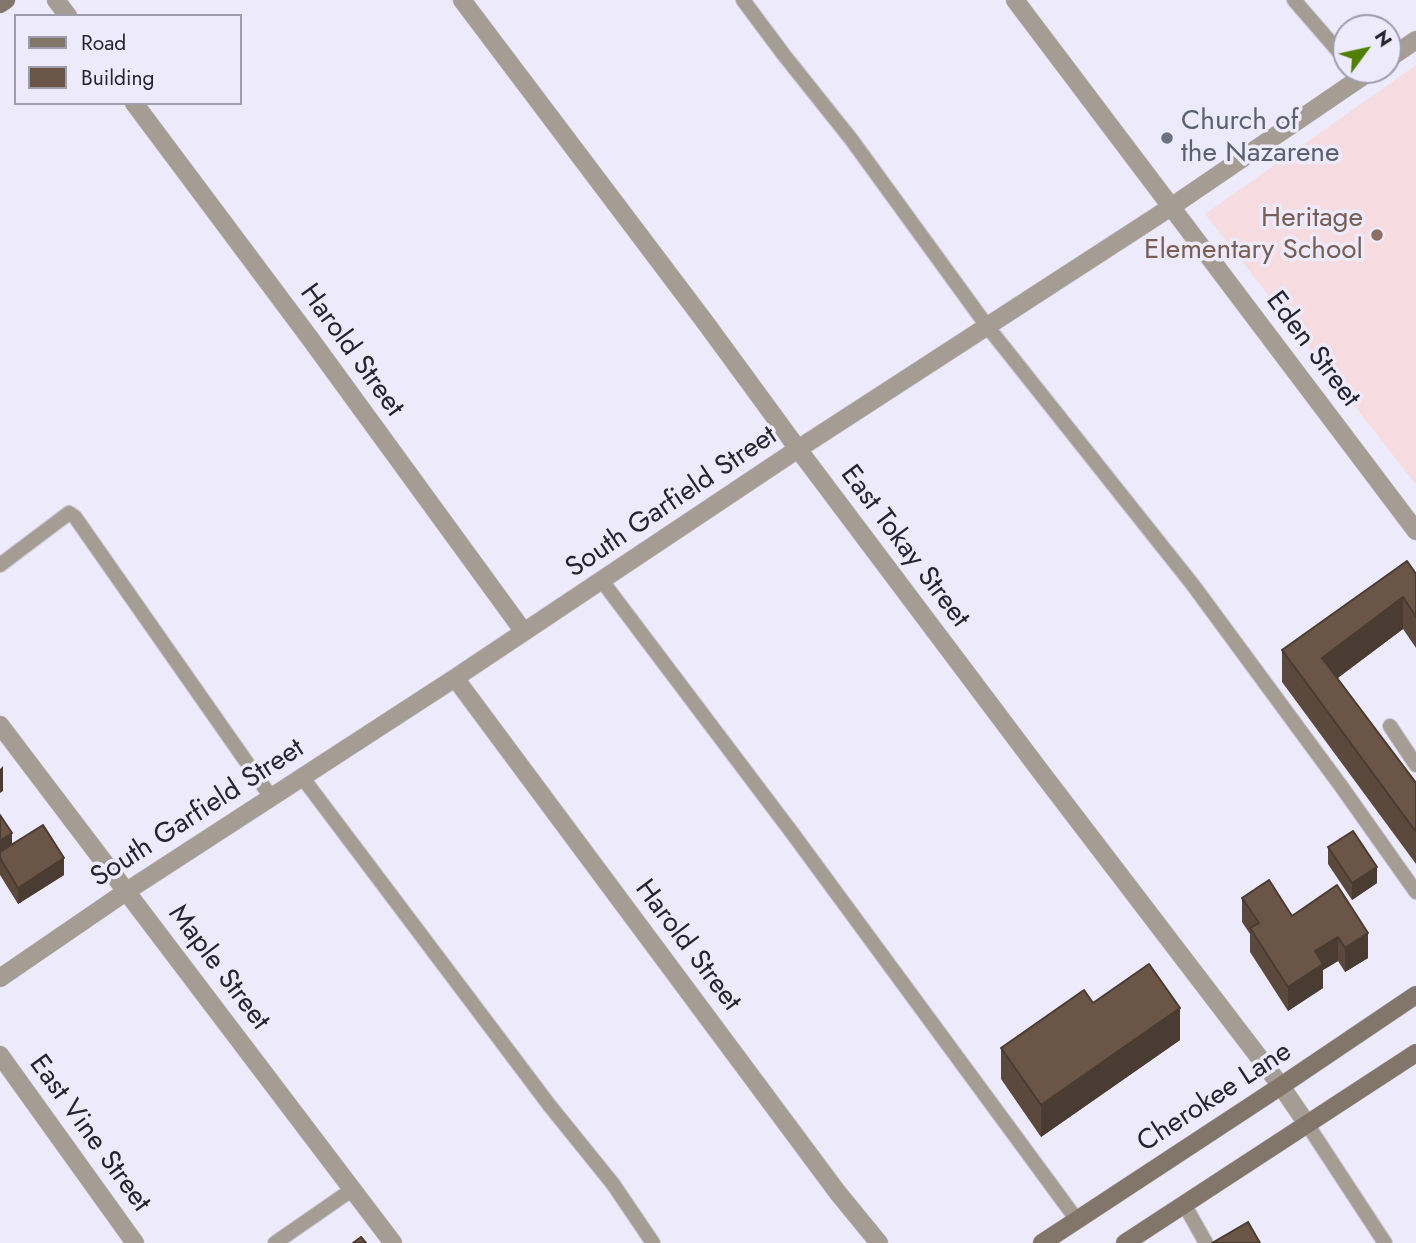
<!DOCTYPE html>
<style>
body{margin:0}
#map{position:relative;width:1416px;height:1243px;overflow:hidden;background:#edebfb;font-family:Jost,sans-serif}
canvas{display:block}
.legend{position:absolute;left:14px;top:14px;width:228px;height:91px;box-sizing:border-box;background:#edebfb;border:2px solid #9d9ca9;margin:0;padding:9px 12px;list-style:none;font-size:21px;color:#26252e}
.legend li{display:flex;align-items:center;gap:14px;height:35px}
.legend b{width:35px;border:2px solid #9d9ca9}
.north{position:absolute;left:1332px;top:14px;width:70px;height:70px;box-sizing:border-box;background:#edebfb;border:2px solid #9d9ca9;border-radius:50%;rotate:57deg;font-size:19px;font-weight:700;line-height:28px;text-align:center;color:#26252e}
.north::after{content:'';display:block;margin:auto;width:24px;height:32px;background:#517e04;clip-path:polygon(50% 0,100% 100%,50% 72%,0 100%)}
</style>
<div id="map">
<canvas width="1416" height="1243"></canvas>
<ul class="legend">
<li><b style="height:9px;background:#82766a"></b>Road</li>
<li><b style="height:19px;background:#6a5547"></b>Building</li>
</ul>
<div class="north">N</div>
</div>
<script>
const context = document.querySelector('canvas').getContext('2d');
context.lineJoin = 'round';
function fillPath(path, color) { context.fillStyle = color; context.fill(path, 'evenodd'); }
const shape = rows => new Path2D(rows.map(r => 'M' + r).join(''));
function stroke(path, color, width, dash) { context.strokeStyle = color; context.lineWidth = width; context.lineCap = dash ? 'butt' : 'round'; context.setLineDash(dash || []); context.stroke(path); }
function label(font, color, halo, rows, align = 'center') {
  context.font = font + ' Jost,sans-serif'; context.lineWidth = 7; context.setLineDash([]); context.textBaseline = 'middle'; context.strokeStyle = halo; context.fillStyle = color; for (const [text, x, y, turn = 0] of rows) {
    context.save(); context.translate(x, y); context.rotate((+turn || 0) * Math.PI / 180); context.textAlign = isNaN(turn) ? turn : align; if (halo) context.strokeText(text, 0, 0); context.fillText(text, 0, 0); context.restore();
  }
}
const education = shape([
 [1416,65,1416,485,1205,214]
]);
const lane = shape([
 [743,0,784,55,851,139,987,326,1193,585,1341,786,1416,892],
 [1294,0,1346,60],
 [0,565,69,513,75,517,271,797],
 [602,581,793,834,1077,1220],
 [1390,726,1416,765],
 [302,777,550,1106,613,1184,653,1243],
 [1307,1124,1385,1243],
 [1184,1204,1206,1243],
 [275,1243,353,1189]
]);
const street = shape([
 [56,0,68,16],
 [462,0,705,322,798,449,1041,772,1281,1086,1307,1124],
 [1015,0,1416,531],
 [1388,59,1416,40],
 [134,103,309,337,524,632],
 [455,678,838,1193,879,1243],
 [0,725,393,1243],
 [0,978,127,891,455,678,798,449,1171,207,1372,70],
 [0,1055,135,1243]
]);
const secondary = shape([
 [0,4,6,0],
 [1042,1243,1281,1086,1416,995],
 [1125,1243,1416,1053]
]);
const wall = shape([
 [1416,574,1416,648,1403,629,1337,678,1416,783,1416,864,1282,682,1282,650],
 [0,815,12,845,64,875,18,904,0,875],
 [1328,847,1377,883,1352,900,1328,864],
 [1337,885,1368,958,1345,972,1338,961,1323,970,1323,988,1288,1011,1250,952,1250,934,1242,922,1242,898,1292,916],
 [1093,1003,1180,1040,1041,1137,1001,1079,1001,1048]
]);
const shadedWall = shape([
 [1403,597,1403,629,1322,690,1322,658],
 [3,766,3,791,0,793,0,769],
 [12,833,12,850,0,858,0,841],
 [64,858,64,875,18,904,18,888],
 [1377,867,1377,883,1352,900,1352,883],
 [1368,933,1368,958,1345,972,1345,948],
 [1338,937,1338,961,1323,970,1323,988,1288,1011,1288,987,1315,951],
 [1180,1008,1180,1040,1041,1137,1041,1105]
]);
const building = shape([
 [1407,561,1416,574,1416,617,1403,597,1322,658,1416,783,1416,832,1282,650,1407,561],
 [0,815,12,833,0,841,0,815],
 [43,825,64,858,18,888,0,858,0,852,43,825],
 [1353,831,1377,867,1352,883,1328,847,1353,831],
 [1269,880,1292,916,1337,885,1368,933,1345,948,1338,937,1315,951,1323,964,1288,987,1250,928,1259,923,1242,898,1269,880],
 [1149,964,1180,1008,1041,1105,1001,1048,1084,990,1093,1003,1149,964],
 [1248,1222,1260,1243,1212,1243,1248,1222],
 [361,1237,366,1243,353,1243,361,1237]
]);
const markers = [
 [1167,138,7,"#6b7280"],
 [1377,235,7,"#8d6e63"]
];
const worshipNames = [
 ["Church of",1181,122],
 ["the Nazarene",1181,154]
];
const educationNames = [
 ["Heritage",1363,219],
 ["Elementary School",1363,251]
];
const streetNames = [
 ["Eden Street",1312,350,53],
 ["Harold Street",351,351,54],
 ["South Garfield Street",672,503,-34],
 ["East Tokay Street",904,547,53],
 ["South Garfield Street",198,814,-33],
 ["Harold Street",687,946,53],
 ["Maple Street",218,968,53],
 ["Cherokee Lane",1215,1098,-33],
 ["East Vine Street",89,1134,54]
];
fillPath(education, '#f6dce0');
stroke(lane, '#c9c7d6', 16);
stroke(street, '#c9c7d6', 19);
stroke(secondary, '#c9c7d6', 19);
stroke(lane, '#a59c94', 14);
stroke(street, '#a59c94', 18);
stroke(secondary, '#82766a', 18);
fillPath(wall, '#5b493d');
fillPath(shadedWall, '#4a3c32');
fillPath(building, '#6a5547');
stroke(building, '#4a3c32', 2);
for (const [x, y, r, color] of markers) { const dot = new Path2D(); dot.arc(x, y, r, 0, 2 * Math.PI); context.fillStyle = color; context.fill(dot); stroke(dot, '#edebfb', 2.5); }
label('28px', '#5b616d', '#edebfb', worshipNames, 'left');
label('28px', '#785e54', '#edebfb', educationNames, 'right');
label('28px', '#26252e', '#edebfb', streetNames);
</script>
